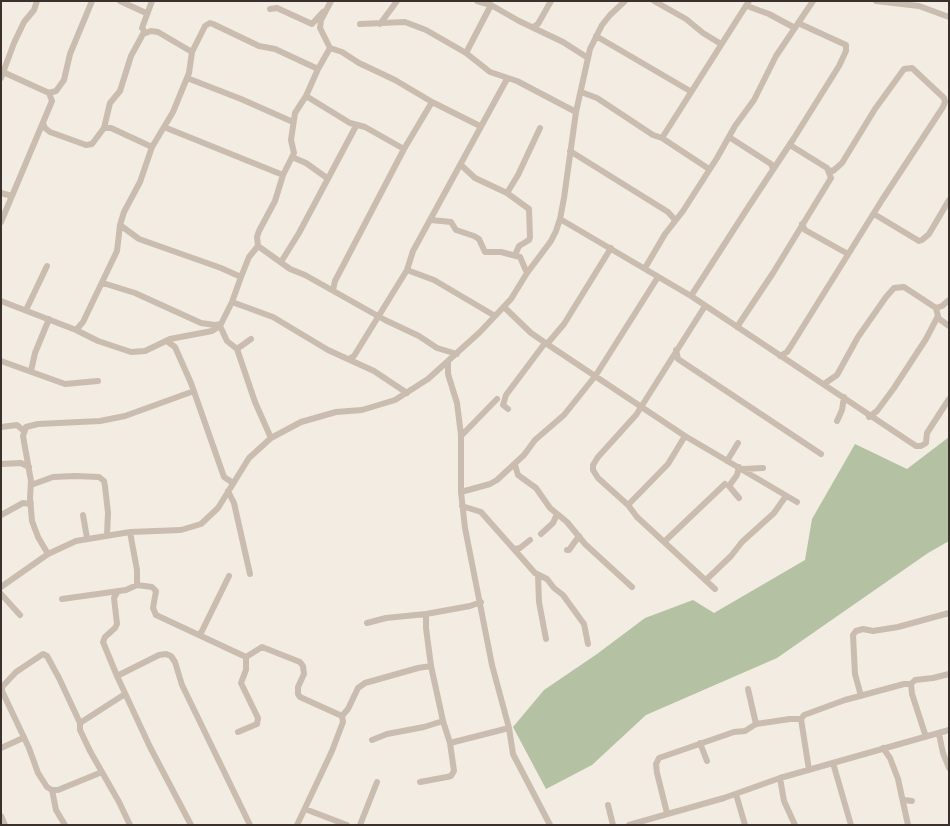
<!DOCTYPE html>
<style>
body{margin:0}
#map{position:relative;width:950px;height:826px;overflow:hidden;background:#f2ece2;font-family:"Varela Round",sans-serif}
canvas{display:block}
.frame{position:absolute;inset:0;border:2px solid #3a312c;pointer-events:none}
</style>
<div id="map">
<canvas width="950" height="826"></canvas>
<div class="frame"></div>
</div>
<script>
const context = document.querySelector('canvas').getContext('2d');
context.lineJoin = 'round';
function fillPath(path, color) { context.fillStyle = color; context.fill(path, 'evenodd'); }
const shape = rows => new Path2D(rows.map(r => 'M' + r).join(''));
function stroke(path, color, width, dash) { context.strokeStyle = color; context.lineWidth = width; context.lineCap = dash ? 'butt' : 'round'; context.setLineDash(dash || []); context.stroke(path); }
const green = shape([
 [949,437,949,541,928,553,777,658,646,715,592,765,546,789,513,727,544,690,597,654,645,618,693,600,714,613,805,560,812,519,855,444,907,469]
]);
const minor = shape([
 [120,1,146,13],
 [477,1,491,5,519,21,563,42,588,58],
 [654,1,686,19,703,33,721,44],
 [876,1,919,6,949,17],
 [747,6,769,14,795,28],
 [270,9,277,8,312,24,323,12],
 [360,24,405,22,426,30,466,53,490,72,517,81,576,112],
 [380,24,397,1],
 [533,27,538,24,551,1],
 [145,32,142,28,152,1],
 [596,36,690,91],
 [330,48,342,52,359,63,395,80,432,102,480,126],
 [466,53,491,5],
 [1,78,14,43,24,22,34,10,37,1],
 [187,78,241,99,293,122],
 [581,92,597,98,653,135,662,138,749,1],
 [49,93,56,91,64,80,70,54,92,1],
 [306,96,350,123,365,127,404,149],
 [43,123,45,128,50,132,86,145,92,144,104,128,110,103,120,91,131,56,143,34,151,31,158,32,192,52],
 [164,127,283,175],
 [104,128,111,128,152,147],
 [729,137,771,164,773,169],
 [662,138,709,169],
 [570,151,668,212,675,220],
 [292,157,306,163,327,178],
 [461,165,475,178,507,193,529,209,530,237,529,240,519,246,515,255],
 [1,193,12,196],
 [507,193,518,175,540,128],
 [874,214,919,241,922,240,929,234,949,200],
 [560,219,691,296,916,446,921,446,926,443,927,433,949,399],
 [431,220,451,222,456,230,474,236,479,239,485,252,501,252,520,257,527,273],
 [1,222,52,101,49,93,3,72],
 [802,224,805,230,848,254],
 [120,225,139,239,221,268,241,277],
 [258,246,290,269,305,275,385,320,419,336,437,348,457,354],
 [281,262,299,233,356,126],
 [645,268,665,234,683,211,717,158,735,126,754,100,776,56,813,1],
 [407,270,434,280,495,316],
 [103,283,135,293,201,323,215,325,221,324],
 [333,290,335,281,404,149,432,102],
 [691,296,749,206,794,138,839,66,846,51,846,45,798,23],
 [1,301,76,330,98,341,131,352,145,351,170,339,212,331,220,326],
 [232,302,273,317,328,350,374,371,407,393],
 [705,306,636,415,598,457,593,465,593,470,598,478,628,505,637,517,715,589],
 [504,307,531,333,547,344,685,436,797,502],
 [936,308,942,306,949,300],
 [26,310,47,266],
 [938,318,949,326],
 [737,327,773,273,831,178,827,168,790,145],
 [76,330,83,322,117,251,120,225,124,212,140,182,152,147,173,112,189,73,192,52,205,26,210,23,213,24,259,46,275,49,318,69],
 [168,342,175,347,191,383,224,477,233,483],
 [547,344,564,324,611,248],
 [237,349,251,339],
 [676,350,678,359,821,454],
 [780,356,787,352,791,346,882,200,943,107,945,102,944,98,912,68,904,69,875,109,842,163,833,171,828,170],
 [349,359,354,356,407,270,413,251,507,79],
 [1,361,65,384,98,381],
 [448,362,448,374,457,403,461,435,461,492,465,528,492,665,509,728,513,754,550,825],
 [31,371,35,353,49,319],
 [824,384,837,375,858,337,886,297,894,288,904,287,936,308,938,316,926,339,894,388,877,411,869,417],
 [508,409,503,405,506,395,545,343],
 [837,421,842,410,844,397],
 [1,427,17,425,24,431],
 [461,436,497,399],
 [271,438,255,402,237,349,227,341,220,326,232,302,241,277,249,257,258,246,257,237,259,231,275,201,283,175,294,153,291,140,295,113,306,96,318,69,330,48,320,28,321,20,331,1],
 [727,461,738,443],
 [1,464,21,463,29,467],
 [515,465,518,475,536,488,550,508,567,522,585,544,632,587],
 [739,467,737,475,729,486,739,498],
 [743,469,763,468],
 [31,485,53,477,75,476,99,477,104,481,105,486,108,513,107,535],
 [228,491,234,503,250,574],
 [461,492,490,484,497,480,524,455,535,440,564,415,596,375,658,277],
 [628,505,668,464,685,436],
 [462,506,481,512,535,573,547,579,554,588,563,595,584,624,588,644],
 [1,515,23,503,31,504],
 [83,515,87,538],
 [130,532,137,570,137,585],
 [541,534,553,523,557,514],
 [665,541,725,484],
 [515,549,520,548,530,540],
 [567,550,569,550,579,536],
 [48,554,38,537,32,521,30,498,31,481,23,436,26,427,38,424,100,421,125,416,194,391],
 [538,575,539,602,546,639],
 [707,579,731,556,742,542,774,513,786,496],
 [1,587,48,554,76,541,130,532,181,530,201,524,218,508,249,458,271,438,301,422,336,412,362,410,395,400,428,379,480,332,511,299,527,273,551,241,556,231,560,219,564,198,576,112,590,49,602,25,610,15,625,1],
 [1,594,20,615],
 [62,599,126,590,137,585,152,587,156,591,153,608,156,615,246,657],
 [367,623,386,618,426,614],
 [200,635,229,576],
 [246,657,262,647,300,662,303,666,304,674,298,687,298,694,300,697,342,716],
 [117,676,103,642,105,637,115,628,117,624,114,598,118,591],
 [911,684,912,694,926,737],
 [748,689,756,724],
 [125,694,80,723,80,730,90,751,119,802,130,825],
 [861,696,855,674,853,635,856,631,863,629,873,631,898,627,949,613],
 [342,716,348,709,358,688,365,683,418,668,431,666],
 [80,723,59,678,47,656,43,654,16,672,2,687,2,691,29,748,38,773,47,787,52,790,58,790,102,772],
 [238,732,257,724,258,718,241,683,246,670,246,657],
 [939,734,943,753,949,768],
 [372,740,387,734,424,727,443,721],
 [450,743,509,728],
 [700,743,707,761],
 [1,748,23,738],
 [883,748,890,758,898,779,908,825],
 [833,763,851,825],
 [809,770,801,719,804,715,845,700,904,684,911,684,915,680,933,678,949,674],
 [780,778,784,801,795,825],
 [420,782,447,777,451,776,454,771,450,743,443,721,431,666,426,628,426,614,470,606,481,602],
 [52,790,56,810,65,825],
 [736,794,745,825],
 [904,800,912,801],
 [608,805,613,825],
 [305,809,347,825],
 [667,813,657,773,656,764,659,758,734,732,745,731,756,724,790,719,801,719],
 [1,816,5,825],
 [191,825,150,747,117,676,159,655,166,654,171,656,175,662,182,685,250,825],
 [297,825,332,751,343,722,342,716],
 [360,825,377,782],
 [629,825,724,798,780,778,949,730]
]);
fillPath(green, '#b5c1a3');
stroke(minor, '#cabdaf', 6);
</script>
